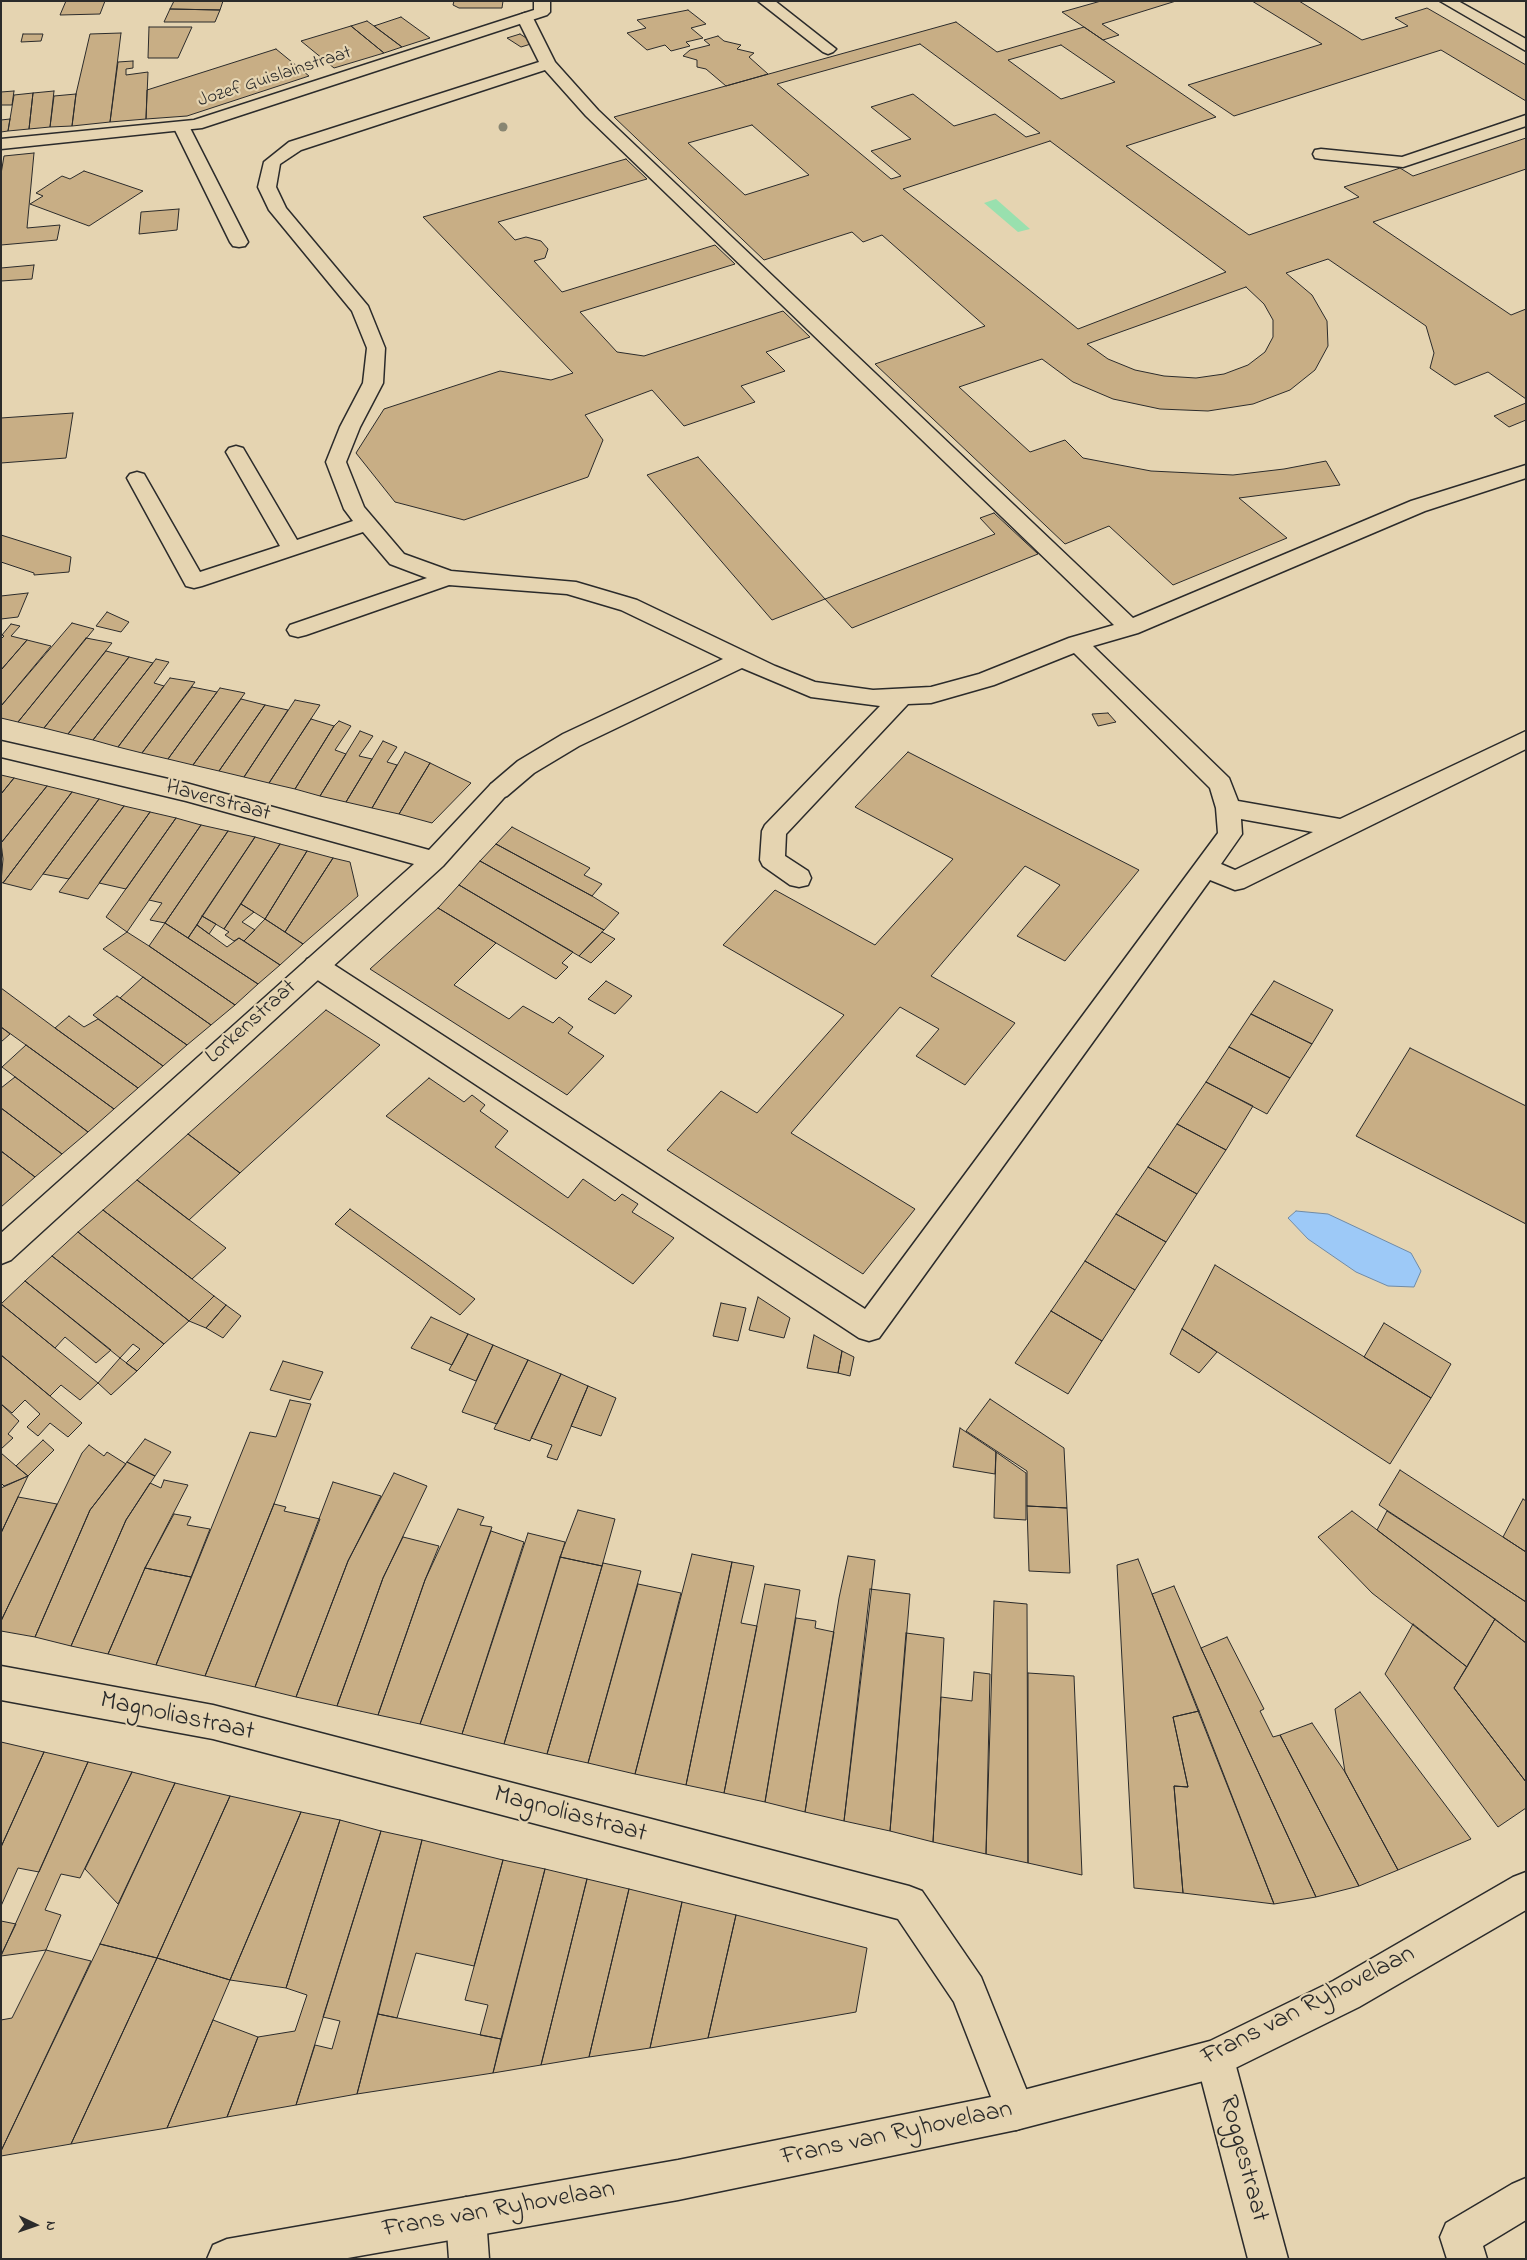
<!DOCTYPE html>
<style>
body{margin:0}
#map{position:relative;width:1527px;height:2260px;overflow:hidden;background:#e5d4b1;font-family:"Indie Flower",sans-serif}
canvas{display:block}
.frame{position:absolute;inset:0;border:2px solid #2b2b2b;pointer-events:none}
.north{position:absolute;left:10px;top:2200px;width:50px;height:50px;-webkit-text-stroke:4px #e5d4b1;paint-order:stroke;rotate:93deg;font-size:14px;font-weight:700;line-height:20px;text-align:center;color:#2b2b2b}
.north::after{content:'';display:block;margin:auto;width:18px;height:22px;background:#2b2b2b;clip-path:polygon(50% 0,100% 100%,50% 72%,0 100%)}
</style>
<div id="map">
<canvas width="1527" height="2260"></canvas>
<div class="frame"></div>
<div class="north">N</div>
</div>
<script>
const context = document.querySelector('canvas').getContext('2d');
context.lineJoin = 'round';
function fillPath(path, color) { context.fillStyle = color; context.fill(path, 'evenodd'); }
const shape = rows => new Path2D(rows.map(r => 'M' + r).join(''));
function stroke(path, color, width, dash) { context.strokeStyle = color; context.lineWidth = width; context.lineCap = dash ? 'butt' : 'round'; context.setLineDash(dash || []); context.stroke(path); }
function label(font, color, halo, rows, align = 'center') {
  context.font = font + ' "Indie Flower",sans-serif'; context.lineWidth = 4.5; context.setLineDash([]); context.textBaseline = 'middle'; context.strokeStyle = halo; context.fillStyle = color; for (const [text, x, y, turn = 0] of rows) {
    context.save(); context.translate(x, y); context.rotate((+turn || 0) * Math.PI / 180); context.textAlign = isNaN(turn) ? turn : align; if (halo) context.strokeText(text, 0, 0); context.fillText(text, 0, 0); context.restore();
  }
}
const green = shape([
 [996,199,1030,229,1018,232,984,203]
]);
const water = shape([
 [1296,1211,1328,1214,1411,1253,1421,1271,1414,1287,1388,1286,1356,1272,1308,1239,1288,1218,1296,1211]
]);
const building = shape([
 [66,1,105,1,100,14,60,15,66,1],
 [174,1,223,1,220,10,170,9,174,1],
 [454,1,503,1,502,8,459,8,453,5,454,1],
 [1101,1,1176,1,1102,24,1119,35,1103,40,1062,12,1101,1],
 [1252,1,1299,1,1362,40,1408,26,1395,18,1427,8,1526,65,1526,101,1441,50,1234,116,1188,85,1322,44,1252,1],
 [170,9,220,10,215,22,164,22,170,9],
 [688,10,706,24,691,28,703,38,686,42,690,46,671,51,665,45,647,50,627,33,646,28,637,20,688,10],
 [401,17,430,38,402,47,374,26,401,17],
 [367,21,374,26,402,47,384,53,351,26,367,21],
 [956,22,997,52,1084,27,1216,117,1126,146,1249,235,1359,197,1344,187,1400,168,1413,176,1526,138,1526,169,1373,222,1511,315,1526,309,1526,399,1488,372,1455,385,1430,368,1434,353,1426,326,1328,259,1286,273,1312,295,1327,321,1328,346,1315,370,1290,390,1253,404,1208,411,1160,409,1113,399,1073,382,1042,359,959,387,1030,452,1065,440,1083,458,1151,471,1233,475,1284,469,1326,461,1340,485,1239,498,1287,538,1173,585,1109,526,1065,544,875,364,985,326,882,235,863,242,852,232,764,260,614,117,956,22],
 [920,44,1040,133,1026,137,995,114,954,126,913,94,871,107,911,139,871,151,901,176,891,179,777,84,920,44],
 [1061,45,1115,82,1061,99,1008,60,1061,45],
 [752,125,809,175,745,195,688,143,752,125],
 [1050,141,1226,272,1078,329,903,189,1050,141],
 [1246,287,1264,304,1273,320,1273,337,1265,352,1248,365,1224,374,1196,378,1164,376,1135,370,1108,359,1087,344,1246,287],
 [351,26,384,53,334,68,301,41,351,26],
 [149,27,192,27,178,58,148,58,149,27],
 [121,33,110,122,72,126,76,94,90,34,121,33],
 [23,34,43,34,41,41,21,42,23,34],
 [520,34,534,43,521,47,507,38,520,34],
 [718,36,724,41,741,45,737,49,754,53,749,57,768,74,726,86,706,69,697,67,697,60,683,56,690,50,710,45,704,40,718,36],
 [276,49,309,76,187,116,146,119,147,90,276,49],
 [133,61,133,68,126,69,126,75,148,72,146,119,110,122,118,62,133,61],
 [14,91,12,105,1,105,1,92,14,91],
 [54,91,50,127,29,129,33,93,54,91],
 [33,93,29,129,8,131,14,95,33,93],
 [76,94,72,126,50,127,54,96,76,94],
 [10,119,8,131,1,132,1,120,10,119],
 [34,153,27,228,60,225,57,240,1,245,1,174,4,156,34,153],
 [626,159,647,179,498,222,515,240,526,237,541,241,548,249,545,258,534,261,562,292,715,245,735,264,580,312,617,352,644,356,783,311,810,337,766,352,785,371,741,386,755,402,684,426,652,390,585,415,603,440,588,477,464,520,395,502,356,453,384,409,500,371,551,380,573,373,423,217,626,159],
 [84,171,143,191,89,226,30,204,43,196,36,193,62,176,70,179,84,171],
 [179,209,177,230,139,234,141,212,179,209],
 [34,265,32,279,1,281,1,268,34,265],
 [1526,403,1526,420,1509,427,1494,416,1526,403],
 [73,413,66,458,1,463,1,418,73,413],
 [698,457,825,599,772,620,647,475,698,457],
 [994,513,1038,554,852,628,825,599,995,534,980,518,994,513],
 [1,535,71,557,69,572,34,575,34,573,1,562,1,535],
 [28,593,18,617,1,619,1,596,28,593],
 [107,612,129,622,121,632,96,626,107,612],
 [72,623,94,629,18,722,1,718,1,706,72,623],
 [11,624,20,626,11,636,27,640,1,670,1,639,4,636,2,635,11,624],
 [86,638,112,643,44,728,18,722,86,638],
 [27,640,51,646,1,706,1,670,27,640],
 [106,651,129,657,68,734,44,728,106,651],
 [129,657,153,663,93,740,68,734,129,657],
 [156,659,169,662,154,683,164,686,118,747,93,740,156,659],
 [170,678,195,682,142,753,118,747,170,678],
 [192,687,217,692,168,759,142,753,192,687],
 [220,688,245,693,193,765,168,759,220,688],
 [241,699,265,705,219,771,193,765,241,699],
 [295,700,320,705,269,783,244,777,295,700],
 [265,705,288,710,244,777,219,771,265,705],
 [1108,713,1116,722,1098,726,1092,714,1108,713],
 [311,719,334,726,295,789,269,783,311,719],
 [339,721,351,726,335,750,346,754,320,796,295,789,334,726,339,721],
 [360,731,373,736,359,756,372,759,346,802,320,796,360,731],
 [383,741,397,747,387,762,397,765,372,808,346,802,383,741],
 [405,752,430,763,399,814,372,808,405,752],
 [908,752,1139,870,1065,961,1017,936,1060,885,1025,866,931,976,1015,1023,965,1085,916,1056,939,1029,900,1007,791,1133,915,1209,863,1274,667,1150,721,1091,757,1113,844,1015,723,945,775,890,875,945,953,859,855,807,908,752],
 [430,763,471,783,432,823,399,814,430,763],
 [1,775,14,778,1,794,1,775],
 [14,778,47,786,1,843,1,794,14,778],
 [47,786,72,792,3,883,1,882,3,859,1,843,47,786],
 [72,792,99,799,31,890,3,883,72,792],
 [99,799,124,806,69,879,43,874,99,799],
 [124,806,150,812,88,899,59,892,124,806],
 [150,812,176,818,126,889,99,883,150,812],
 [176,818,201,825,127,932,106,917,176,818],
 [201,825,228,831,165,923,150,920,162,903,149,900,201,825],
 [512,827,590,868,584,875,602,884,592,896,496,844,512,827],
 [228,831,255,837,188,938,165,923,228,831],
 [255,837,280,844,224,929,202,916,255,837],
 [280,844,307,851,265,919,241,904,280,844],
 [496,844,592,896,619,913,604,930,480,861,496,844],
 [307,851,333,858,285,932,265,919,307,851],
 [333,858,350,862,358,896,303,944,285,932,333,858],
 [480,861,604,930,579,956,459,885,480,861],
 [459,885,573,952,562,963,568,967,556,979,438,908,459,885],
 [241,904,254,912,242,922,255,930,244,941,239,938,234,941,225,935,229,932,224,929,241,904],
 [438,908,496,943,454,985,509,1019,523,1006,553,1023,559,1017,573,1027,568,1033,604,1056,567,1095,370,969,438,908],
 [202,916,216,924,209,934,197,925,202,916],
 [265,919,303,944,280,965,244,941,265,919],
 [165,923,188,938,258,984,235,1005,149,946,165,923],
 [197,925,227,947,239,938,280,965,258,984,188,938,197,925],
 [127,932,149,946,235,1005,211,1025,103,949,127,932],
 [602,932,615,939,591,963,579,956,602,932],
 [143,977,211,1025,187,1045,120,998,143,977],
 [606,981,632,996,615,1014,588,999,606,981],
 [1274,981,1333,1010,1312,1044,1251,1014,1274,981],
 [1,988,55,1028,138,1088,114,1109,26,1045,1,1027,1,988],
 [117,996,120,998,187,1045,163,1066,93,1015,117,996],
 [326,1010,380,1045,240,1173,188,1134,326,1010],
 [1251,1014,1312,1044,1290,1078,1229,1047,1251,1014],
 [69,1016,84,1027,98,1019,163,1066,138,1088,55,1028,69,1016],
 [1,1027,10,1034,1,1042,1,1027],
 [26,1045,114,1109,88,1132,2,1067,26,1045],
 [1229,1047,1290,1078,1267,1114,1206,1082,1229,1047],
 [1410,1048,1526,1106,1526,1224,1356,1136,1410,1048],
 [15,1077,88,1132,62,1154,1,1108,1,1088,15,1077],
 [429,1078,464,1102,472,1095,485,1105,480,1111,508,1131,495,1147,568,1198,583,1179,615,1201,622,1194,638,1204,632,1212,674,1238,633,1284,386,1116,429,1078],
 [1206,1082,1253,1106,1226,1150,1177,1124,1206,1082],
 [1,1108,62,1154,35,1177,1,1151,1,1108],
 [1177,1124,1226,1150,1197,1194,1148,1167,1177,1124],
 [188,1134,240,1173,189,1220,137,1180,188,1134],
 [1,1151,35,1177,1,1207,1,1151],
 [1148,1167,1197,1194,1166,1242,1116,1214,1148,1167],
 [137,1180,226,1248,192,1279,103,1210,137,1180],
 [350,1209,475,1299,460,1315,335,1224,350,1209],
 [103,1210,192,1279,214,1296,189,1321,78,1232,103,1210],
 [1116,1214,1166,1242,1135,1290,1085,1261,1116,1214],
 [78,1232,189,1321,164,1344,52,1256,78,1232],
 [52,1256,164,1344,137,1371,126,1363,140,1349,133,1344,120,1358,25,1281,52,1256],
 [1085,1261,1135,1290,1102,1341,1051,1311,1085,1261],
 [1215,1265,1431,1398,1390,1464,1182,1329,1215,1265],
 [25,1281,111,1350,96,1363,65,1337,55,1348,1,1304,25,1281],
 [214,1296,226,1305,206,1328,189,1321,214,1296],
 [758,1297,790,1318,784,1338,749,1330,758,1297],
 [721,1303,746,1308,738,1341,713,1336,721,1303],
 [1,1304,55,1348,98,1383,80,1400,61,1385,50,1396,1,1355,1,1304],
 [226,1305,241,1316,223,1338,206,1328,226,1305],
 [1051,1311,1102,1341,1068,1394,1015,1363,1051,1311],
 [431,1317,468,1334,452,1365,411,1348,431,1317],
 [1384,1323,1451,1364,1431,1398,1364,1357,1384,1323],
 [1182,1329,1217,1352,1199,1373,1170,1354,1182,1329],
 [468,1334,493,1345,476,1381,449,1370,468,1334],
 [814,1335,842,1351,838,1373,807,1368,814,1335],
 [493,1345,528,1360,497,1424,462,1412,493,1345],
 [842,1351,854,1357,850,1376,838,1373,842,1351],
 [1,1355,50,1396,82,1423,68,1437,50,1423,38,1436,27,1427,40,1414,25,1400,12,1413,1,1404,1,1355],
 [120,1358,137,1371,111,1395,98,1383,120,1358],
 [528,1360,561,1374,530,1441,494,1429,528,1360],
 [283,1361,323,1372,310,1400,270,1390,283,1361],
 [561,1374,588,1386,557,1460,547,1457,552,1445,531,1438,561,1374],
 [588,1386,616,1398,601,1436,571,1426,588,1386],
 [990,1399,1064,1448,1067,1508,1027,1506,1027,1471,966,1431,990,1399],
 [290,1400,311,1404,274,1504,205,1676,156,1665,250,1432,276,1437,290,1400],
 [1,1404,19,1421,8,1434,13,1438,1,1449,1,1404],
 [960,1428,996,1452,995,1474,953,1467,960,1428],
 [145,1439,171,1452,155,1476,127,1462,145,1439],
 [43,1440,54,1450,28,1476,16,1466,43,1440],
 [89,1445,104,1456,107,1452,126,1464,90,1510,35,1637,1,1631,1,1621,82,1453,89,1445],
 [996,1452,1026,1473,1026,1520,994,1518,996,1452],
 [1,1453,16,1466,28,1476,4,1486,1,1483,1,1453],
 [127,1462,155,1476,126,1520,71,1646,35,1637,90,1510,127,1462],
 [1400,1470,1526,1552,1526,1602,1379,1505,1400,1470],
 [394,1473,427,1486,383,1578,337,1706,296,1697,348,1561,394,1473],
 [28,1476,18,1497,1,1533,1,1488,28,1476],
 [164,1480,188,1485,145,1568,108,1654,71,1646,126,1520,150,1483,161,1488,164,1480],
 [333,1482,381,1496,348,1561,296,1697,255,1687,333,1482],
 [18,1497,57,1504,1,1621,1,1533,18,1497],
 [1523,1499,1526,1501,1526,1552,1503,1537,1523,1499],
 [274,1504,286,1507,284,1511,320,1519,255,1687,205,1676,274,1504],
 [1027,1506,1067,1508,1070,1573,1029,1571,1027,1506],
 [458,1509,484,1517,480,1525,492,1527,420,1724,378,1715,425,1580,458,1509],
 [578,1510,615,1519,602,1566,560,1557,578,1510],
 [1352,1511,1495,1619,1467,1667,1372,1593,1318,1537,1352,1511],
 [1387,1511,1526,1602,1526,1643,1377,1530,1387,1511],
 [174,1514,191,1517,187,1525,210,1529,191,1577,145,1568,174,1514],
 [491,1531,524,1542,462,1734,420,1724,491,1531],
 [528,1533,565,1542,504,1744,462,1734,528,1533],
 [403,1537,439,1546,425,1580,378,1715,337,1706,383,1578,403,1537],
 [692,1554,732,1562,686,1785,635,1774,692,1554],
 [848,1556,875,1560,844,1821,805,1812,839,1598,848,1556],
 [560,1557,602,1566,547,1754,504,1744,560,1557],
 [1138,1559,1199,1711,1173,1717,1188,1787,1174,1786,1183,1893,1134,1888,1117,1565,1138,1559],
 [732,1562,754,1566,741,1623,757,1626,724,1793,686,1785,732,1562],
 [603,1563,641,1571,588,1763,547,1754,603,1563],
 [145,1568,191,1577,156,1665,108,1654,145,1568],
 [638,1584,681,1593,635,1774,588,1763,638,1584],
 [765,1584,800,1590,765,1802,724,1793,765,1584],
 [1174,1586,1201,1648,1316,1897,1274,1904,1152,1594,1174,1586],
 [870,1589,910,1594,890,1831,844,1821,870,1589],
 [994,1601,1027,1604,1028,1863,986,1854,994,1601],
 [796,1618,816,1621,815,1628,834,1632,805,1812,765,1802,796,1618],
 [1495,1619,1526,1643,1526,1782,1454,1688,1495,1619],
 [1413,1624,1467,1667,1454,1688,1526,1782,1526,1808,1498,1827,1385,1674,1413,1624],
 [906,1633,944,1638,933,1842,890,1831,906,1633],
 [1227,1637,1264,1709,1260,1711,1273,1737,1280,1735,1359,1886,1316,1897,1201,1648,1227,1637],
 [974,1672,990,1674,986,1854,933,1842,941,1697,972,1701,974,1672],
 [1028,1673,1074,1676,1082,1875,1028,1863,1028,1673],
 [1360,1692,1471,1839,1398,1870,1345,1772,1335,1709,1360,1692],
 [1199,1711,1274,1904,1183,1893,1174,1786,1188,1787,1173,1717,1199,1711],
 [1312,1723,1345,1772,1398,1870,1359,1886,1280,1735,1312,1723],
 [1,1742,44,1752,1,1847,1,1742],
 [44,1752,88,1762,39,1872,18,1868,1,1906,1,1847,44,1752],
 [88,1762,132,1772,80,1878,61,1874,45,1910,61,1915,46,1950,1,1956,88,1762],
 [132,1772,175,1783,118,1904,85,1869,132,1772],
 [175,1783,230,1796,157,1958,100,1944,175,1783],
 [230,1796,301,1812,230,1980,157,1958,230,1796],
 [301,1812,340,1820,286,1988,230,1980,301,1812],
 [340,1820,381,1831,296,2105,227,2117,258,2037,295,2031,307,1995,286,1988,340,1820],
 [381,1831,422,1840,357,2094,296,2105,315,2045,332,2049,340,2021,323,2017,381,1831],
 [422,1840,503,1860,474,1966,416,1953,397,2018,378,2014,422,1840],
 [503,1860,545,1869,501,2039,480,2035,488,2005,465,2000,503,1860],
 [545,1869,587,1879,541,2065,493,2073,545,1869],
 [587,1879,629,1889,589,2057,541,2065,587,1879],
 [629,1889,682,1902,650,2048,589,2057,629,1889],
 [682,1902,736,1915,708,2038,650,2048,682,1902],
 [736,1915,867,1948,856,2012,708,2038,736,1915],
 [1,1921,16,1924,1,1955,1,1921],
 [100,1944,157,1958,71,2144,1,2156,1,2151,100,1944],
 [46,1950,91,1961,1,2151,1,2020,12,2018,46,1950],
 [157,1958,230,1980,167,2128,71,2144,157,1958],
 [378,2014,501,2039,493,2073,357,2094,378,2014],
 [213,2020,258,2037,227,2117,167,2128,213,2020]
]);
const lane = shape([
 [758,1,775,1,836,49,833,52,828,54,823,52,758,1],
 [1440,1,1458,1,1526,39,1526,51,1440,1],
 [525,13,530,15,533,18,555,62,598,110,1133,618,1411,501,1526,465,1526,478,1425,511,1138,633,1093,646,1229,778,1238,801,1340,819,1526,731,1526,749,1244,888,1235,890,1210,880,879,1338,869,1341,859,1338,307,973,303,966,307,959,316,956,325,959,865,1309,1218,833,1216,808,1210,788,1074,653,994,685,931,703,908,704,786,834,785,856,808,871,811,878,808,885,799,887,790,885,763,866,760,860,762,831,765,825,880,706,811,697,742,668,579,746,534,773,507,796,499,799,491,796,487,790,491,784,518,761,563,734,723,659,621,610,567,594,449,585,306,635,298,637,290,635,287,630,290,625,427,578,390,564,363,532,202,586,194,588,186,586,127,478,130,474,137,472,144,474,200,572,280,546,226,452,229,448,236,446,243,448,297,540,353,521,344,509,326,462,340,427,363,383,367,348,352,311,269,210,258,187,264,162,289,142,539,62,517,18,520,15,525,13],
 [545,70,586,116,1114,625,1069,638,979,674,931,687,873,690,815,682,775,666,637,600,576,582,451,571,404,554,364,507,346,462,360,427,383,383,385,348,368,306,286,208,276,187,280,164,301,150,545,70],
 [1241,819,1313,832,1235,870,1221,864,1242,834,1241,819],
 [1526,115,1526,126,1403,167,1321,159,1315,158,1313,154,1315,150,1321,149,1402,157,1526,115],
 [182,123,188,125,190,128,248,242,245,246,239,247,233,246,230,242,174,128,176,125,182,123],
 [1526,2178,1526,2220,1483,2246,1487,2259,1447,2259,1440,2237,1446,2223,1512,2184,1526,2178],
 [466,2197,480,2203,486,2217,489,2259,449,2259,446,2217,452,2203,466,2197]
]);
const street = shape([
 [534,1,550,1,550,12,547,15,202,128,1,149,1,139,194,120,534,10,534,1],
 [1,741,186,783,429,850,491,784,499,781,507,784,511,790,443,866,11,1260,1,1264,1,1233,414,864,186,801,1,757,1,741],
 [1,1666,213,1705,909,1886,922,1891,981,1977,1035,2111,1030,2125,1016,2130,1002,2125,954,2002,898,1919,213,1739,1,1700,1,1666],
 [1215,2040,1228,2046,1234,2059,1288,2259,1248,2259,1196,2059,1202,2046,1215,2040]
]);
const secondary = shape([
 [1526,1872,1526,1910,1359,2007,1215,2078,1016,2130,678,2200,342,2259,207,2259,213,2245,227,2239,678,2160,1016,2092,1210,2041,1333,1981,1513,1877,1526,1872]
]);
const trees = [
 [503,127]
];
const farStreetnames = [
 ["Jozef Guislainstraat",275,78,-18]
];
const streetNames = [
 ["Haverstraat",218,802,15],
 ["Lorkenstraat",252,1023,-42]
];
const nearStreetnames = [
 ["Magnoliastraat",177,1718,12],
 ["Magnoliastraat",570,1816,15],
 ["Frans van Ryhovelaan",1309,2007,-27],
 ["Frans van Ryhovelaan",897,2135,-12],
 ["Roggestraat",1242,2159,75],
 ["Frans van Ryhovelaan",499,2211,-10]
];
fillPath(green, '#99e0ae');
fillPath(water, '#9dc9f7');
stroke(water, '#6f8aa5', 1);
fillPath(building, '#c8ae85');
stroke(building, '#2b2b2b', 1);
stroke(lane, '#2b2b2b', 3);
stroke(street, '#2b2b2b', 3);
stroke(secondary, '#2b2b2b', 3);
fillPath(lane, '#e5d4b1');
fillPath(street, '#e5d4b1');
fillPath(secondary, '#e5d4b1');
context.fillStyle = '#888672';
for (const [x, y] of trees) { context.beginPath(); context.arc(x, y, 4.5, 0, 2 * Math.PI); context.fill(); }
label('19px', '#2b2b2b', '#e5d4b1', farStreetnames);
label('22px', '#2b2b2b', '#e5d4b1', streetNames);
label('26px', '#2b2b2b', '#e5d4b1', nearStreetnames);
</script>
